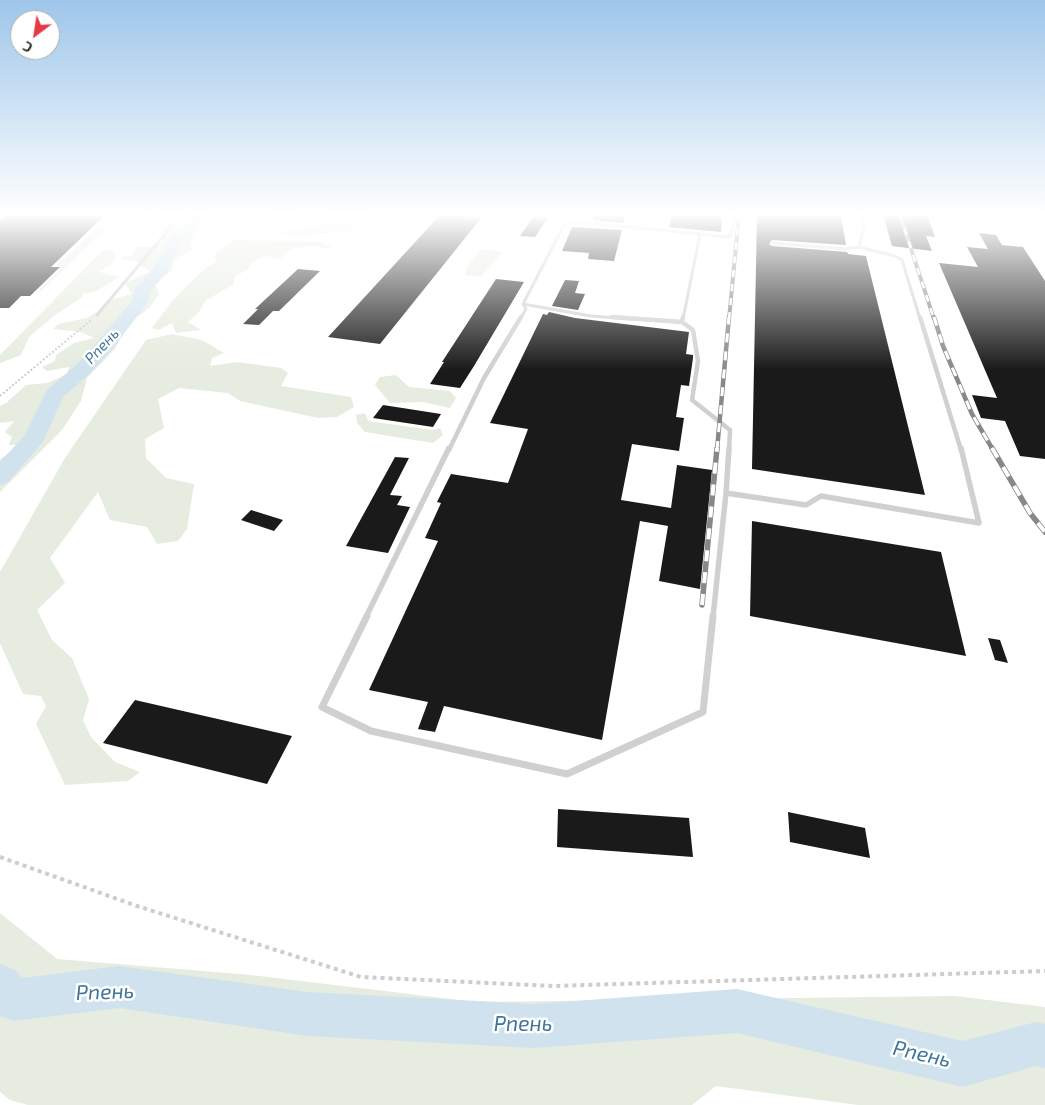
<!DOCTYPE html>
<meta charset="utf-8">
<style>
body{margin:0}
#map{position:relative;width:1045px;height:1105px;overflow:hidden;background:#fff;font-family:"Exo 2",sans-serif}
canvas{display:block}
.north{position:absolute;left:10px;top:10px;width:50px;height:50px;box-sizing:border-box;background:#fff;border:1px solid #adadad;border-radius:50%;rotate:211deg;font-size:14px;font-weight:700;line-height:20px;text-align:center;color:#333}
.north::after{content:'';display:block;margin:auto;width:18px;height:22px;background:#e63946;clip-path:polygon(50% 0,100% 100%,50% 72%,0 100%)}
</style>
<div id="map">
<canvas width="1045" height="1105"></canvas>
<div class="north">С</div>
</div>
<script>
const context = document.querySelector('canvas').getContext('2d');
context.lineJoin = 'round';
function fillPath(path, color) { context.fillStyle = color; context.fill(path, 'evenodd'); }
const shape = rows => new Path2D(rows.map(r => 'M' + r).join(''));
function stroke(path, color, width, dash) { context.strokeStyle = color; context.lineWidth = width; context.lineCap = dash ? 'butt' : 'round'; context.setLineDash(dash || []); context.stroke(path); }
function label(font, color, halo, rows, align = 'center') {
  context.font = font + ' "Exo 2",sans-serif'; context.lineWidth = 5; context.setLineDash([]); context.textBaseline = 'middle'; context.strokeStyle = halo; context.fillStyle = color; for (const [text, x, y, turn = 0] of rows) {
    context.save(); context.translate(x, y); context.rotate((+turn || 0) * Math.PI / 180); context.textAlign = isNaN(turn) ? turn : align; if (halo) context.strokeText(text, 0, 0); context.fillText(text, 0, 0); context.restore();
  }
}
const green = shape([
 [149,215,205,217,209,219,210,223,195,232,190,244,193,250,174,260,173,270,159,279,155,285,159,294,149,308,128,324,115,349,87,378,81,401,62,430,0,492,0,459,22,445,9,445,12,437,5,432,14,421,0,423,0,406,6,403,26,385,48,383,67,374,69,367,47,371,42,367,55,361,56,355,74,343,94,338,81,332,53,329,58,324,87,318,98,311,107,301,132,294,125,283,150,272,146,268,137,266,140,262,121,259,122,256,134,256,133,252,137,247,148,247,163,242,163,238,170,232,162,231,160,228,174,222,167,220,143,229,141,222],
 [273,215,292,215,282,225,262,225],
 [329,215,370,215,353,228,343,231,306,236,283,234,282,232,286,229,313,228],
 [112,223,41,291,37,292,61,269,57,265,99,227],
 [234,240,300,241,321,242,332,247,328,249,312,246,291,249,280,259,266,256,251,263,248,269,234,277,234,284,205,301,199,312,188,322,201,330,176,333,172,323,158,330,152,328,173,300,203,270,216,262,214,256,217,252],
 [481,249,503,252,481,276,466,275,467,267],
 [103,250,115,252,114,261,99,272,119,277,96,291,83,294,81,298,55,315,29,337,21,355,0,363,0,355],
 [172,334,202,340,224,353,212,358,210,366,237,362,281,368,288,373,281,386,351,397,354,407,337,417,318,418,240,401,228,393,179,388,158,399,164,428,145,439,146,458,166,478,194,484,187,529,178,541,157,544,147,527,110,520,98,492,50,558,65,583,37,610,52,640,72,658,89,699,83,720,91,737,115,762,140,772,128,781,65,785,36,724,46,706,41,696,23,694,0,643,0,572,65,458,146,340],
 [396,375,409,387,450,391,456,398,450,408,423,402,390,403,375,385,380,377],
 [365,413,368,421,432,430,440,428,443,435,433,443,365,432,357,423,356,415],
 [0,913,57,959,251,975,476,1002,955,996,1045,1007,1045,1105,858,1105,716,1086,692,1105,28,1105,10,1100,0,1092]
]);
const river = shape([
 [194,215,210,215,183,240,166,274,152,289,147,303,114,347,89,374,63,397,43,442,8,482,0,485,0,462,25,435,47,390,75,366,100,339,131,302,136,287,151,272,172,235,194,215],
 [0,964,15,970,22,978,119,966,308,992,534,1004,737,989,963,1041,1036,1022,1045,1024,1045,1068,1036,1066,963,1087,737,1033,534,1048,308,1036,119,1008,14,1021,0,1016,0,964]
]);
const building = shape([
 [6,215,105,215,51,267,60,267,30,296,21,296,9,308,0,308,0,220],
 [440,215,482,217,380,344,328,337],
 [594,215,625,215,623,223,593,220],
 [672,215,722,215,721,232,669,227],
 [757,215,841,215,846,245,772,240,769,244,772,246,847,252,848,254,866,256,925,495,752,469],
 [883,215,927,215,935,237,926,236,932,251,892,246],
 [534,216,548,217,535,237,520,236],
 [572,227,622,230,614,261,588,259,589,253,562,251],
 [979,233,996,235,1002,245,1023,247,1045,281,1045,459,1020,456,1005,421,981,418,972,395,997,398,939,263,978,267,967,247,988,249],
 [298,269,320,271,279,311,273,311,259,325,243,324,258,309,255,309],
 [496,279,524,282,474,366,460,388,430,384,444,362,442,362],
 [565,280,579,281,575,293,585,294,578,310,552,306],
 [549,312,575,318,689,332,686,354,693,355,693,358,689,386,681,385,676,417,684,418,679,451,632,444,621,500,671,508,677,465,712,470,700,589,659,581,668,526,640,521,602,740,444,706,435,732,418,729,428,702,369,690,438,541,425,538,441,503,437,502,451,474,508,483,528,429,490,423,543,314,547,315],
 [383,405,441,414,433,427,373,418],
 [395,457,409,458,390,495,402,496,397,505,410,507,388,553,346,546],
 [251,510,283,520,274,531,241,520],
 [752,521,941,552,966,656,750,616],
 [988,638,1000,640,1008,663,995,660],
 [135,700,292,736,267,784,103,743],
 [558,809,689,818,693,857,557,847],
 [788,812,865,828,870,858,790,842]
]);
const pathFar1 = shape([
 [0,396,91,320]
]);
const path = shape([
 [0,857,137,906,361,977,553,986,1045,971]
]);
const serviceFar3 = shape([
 [772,243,845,249,859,247,864,227,861,215],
 [859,247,895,256,902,260,920,319],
 [97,315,181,215],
 [520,319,526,309,523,304],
 [631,319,591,316,523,304,566,221,700,234],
 [683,319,700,234,730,237,735,215]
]);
const serviceFar2 = shape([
 [612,317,682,322],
 [683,317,682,322,693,330,698,361,692,400,730,430,729,450],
 [920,317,961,450],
 [449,450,484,378,521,317]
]);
const serviceFar1 = shape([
 [729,448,726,493,806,505,821,496,979,523,961,448],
 [366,617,449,448],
 [713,617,726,493]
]);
const service = shape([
 [367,616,322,707,371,731,567,774,703,712,713,616]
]);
const railFar2 = shape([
 [900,215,934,319],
 [729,319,739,215]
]);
const railFar1 = shape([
 [934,317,943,346,972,414,993,450],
 [717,450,729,317]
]);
const rail = shape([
 [992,448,1030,513,1045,532],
 [702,605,717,448]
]);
const farWaternames = [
 ["Рпень",102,346,-47]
];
const nearWaternames = [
 ["Рпень",105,992,-2],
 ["Рпень",523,1024],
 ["Рпень",922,1054,13]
];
fillPath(green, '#e6ecdf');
fillPath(river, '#cfe2ee');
fillPath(building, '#1a1a1a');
stroke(pathFar1, '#cdcdcd', 2, [2, 2]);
stroke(path, '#cdcdcd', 4, [4, 4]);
stroke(serviceFar3, '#d0d0d0', 3);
stroke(serviceFar2, '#d0d0d0', 4.5);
stroke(serviceFar1, '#d0d0d0', 5.5);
stroke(service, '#d0d0d0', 7);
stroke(railFar2, '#888', 4);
stroke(railFar1, '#888', 4.5);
stroke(rail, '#888', 5.5);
stroke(railFar2, '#fff', 2.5, [7]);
stroke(railFar1, '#fff', 3, [9]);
stroke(rail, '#fff', 4, [11]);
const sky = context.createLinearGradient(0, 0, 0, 370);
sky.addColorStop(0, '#9ec6ea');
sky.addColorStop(0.58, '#fff');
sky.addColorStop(1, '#ffffff00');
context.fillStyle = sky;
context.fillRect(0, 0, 1045, 370);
label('italic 15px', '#3f7597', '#fff', farWaternames);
label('italic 21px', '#3f7597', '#fff', nearWaternames);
</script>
